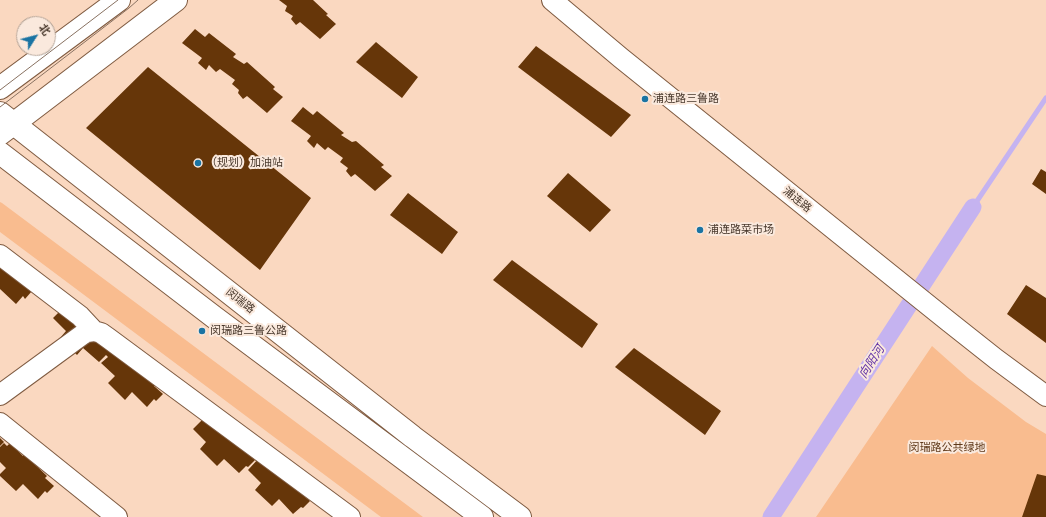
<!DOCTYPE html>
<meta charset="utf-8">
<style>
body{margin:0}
#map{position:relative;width:1046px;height:517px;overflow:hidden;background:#fad8c0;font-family:Arial,"Noto Sans SC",sans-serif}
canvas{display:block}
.north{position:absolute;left:16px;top:16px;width:40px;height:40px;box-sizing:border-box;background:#fae9dd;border:1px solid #b2a296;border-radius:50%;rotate:54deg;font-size:11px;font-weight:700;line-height:16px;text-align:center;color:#47372b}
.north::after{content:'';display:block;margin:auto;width:14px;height:18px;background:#1a74a3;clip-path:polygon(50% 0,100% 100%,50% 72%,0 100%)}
</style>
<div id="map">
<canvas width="1046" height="517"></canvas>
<div class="north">北</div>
</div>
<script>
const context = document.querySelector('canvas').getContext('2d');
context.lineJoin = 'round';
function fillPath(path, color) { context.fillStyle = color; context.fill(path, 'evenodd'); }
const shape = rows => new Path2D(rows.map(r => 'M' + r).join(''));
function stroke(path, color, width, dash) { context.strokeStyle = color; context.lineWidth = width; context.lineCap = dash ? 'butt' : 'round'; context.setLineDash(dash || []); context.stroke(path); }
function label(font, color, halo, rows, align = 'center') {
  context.font = font + ' Arial,"Noto Sans SC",sans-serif'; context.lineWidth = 4; context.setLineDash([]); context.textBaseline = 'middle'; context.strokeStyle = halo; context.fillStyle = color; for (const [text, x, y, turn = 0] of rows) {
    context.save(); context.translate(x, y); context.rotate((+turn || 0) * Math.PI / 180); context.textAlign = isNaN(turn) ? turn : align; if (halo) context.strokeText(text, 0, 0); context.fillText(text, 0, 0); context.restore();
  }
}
const green = shape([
 [0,202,2,203,423,517,381,517,0,232],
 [932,346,968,378,1026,422,1046,434,1046,517,816,517]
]);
const stream = shape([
 [973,207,1046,98]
]);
const canal = shape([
 [771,517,973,207]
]);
const building = shape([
 [279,0,313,0,328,14,326,15,336,24,320,39,300,22,296,25,291,19,293,16,285,11,287,6],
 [195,29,205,37,209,33,236,54,233,57,244,64,247,62,275,87,273,89,283,97,267,113,247,96,243,99,238,93,239,90,232,84,235,80,220,69,216,72,209,65,206,70,198,63,202,58,182,43],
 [376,42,418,77,402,98,356,62],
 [536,46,631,115,611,137,518,67],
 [148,67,311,198,260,270,86,128],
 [303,107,313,115,317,111,344,133,341,135,352,142,356,141,384,165,381,167,392,176,375,191,355,174,351,177,346,171,348,168,340,162,343,158,328,147,325,150,317,143,314,148,307,141,311,136,291,121],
 [1041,169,1046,172,1046,194,1032,184],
 [568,173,611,210,590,232,547,196],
 [408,193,458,232,442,254,390,215],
 [512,260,598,324,582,348,493,280],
 [0,262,32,291,25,299,23,296,16,304,0,289],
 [1026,285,1046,298,1046,343,1007,314],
 [64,307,156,384,154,386,163,394,156,401,154,399,147,407,132,392,125,400,108,383,115,376,101,363,108,357,106,355,99,362,83,348,77,355,60,338,66,331,53,318],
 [634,348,721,411,705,435,615,367],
 [205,417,255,460,248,467,246,466,239,473,224,459,217,466,200,449,206,442,193,429],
 [0,438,4,442,0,446],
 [4,443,7,446,10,443,23,456,24,454,47,476,45,478,54,486,47,493,45,491,38,499,23,484,16,491,0,476,0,474,6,468,0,462,0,447],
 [259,458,310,501,303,508,301,507,293,514,279,499,272,506,255,490,261,483,248,470],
 [1037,474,1046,476,1046,517,1022,517]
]);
const minor = shape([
 [552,0,621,58,948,321,996,359,1046,396],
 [0,255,80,316,94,331],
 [0,395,82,335,87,332,94,331,101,333,108,338,350,517],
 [0,423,117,517]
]);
const major = shape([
 [0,88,119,0],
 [0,113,413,437,520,517],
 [0,134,176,0],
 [0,153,214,317,482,517]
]);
const tram = shape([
 [0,90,118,0],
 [0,107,129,8,138,0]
]);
const markers = [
 [645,99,4,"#1a74a3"],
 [198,163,4,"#1a74a3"],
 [700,230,4,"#1a74a3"],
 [202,331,4,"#1a74a3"]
];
const poiNames = [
 ["浦连路三鲁路",653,99],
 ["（规划）加油站",206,163],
 ["浦连路菜市场",708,230],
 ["闵瑞路三鲁公路",210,331]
];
const streetNames = [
 ["浦连路",797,200,39],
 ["闵瑞路",240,301,38]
];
const parkNames = [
 ["闵瑞路公共绿地",947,448]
];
const waterNames = [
 ["向阳河",872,362,-57]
];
fillPath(green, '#f9bc8f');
stroke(stream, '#c5b3f0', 5);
stroke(canal, '#c5b3f0', 17);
fillPath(building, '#663609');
stroke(minor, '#7f5b41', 22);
stroke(major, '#7f5b41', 24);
stroke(minor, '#fff', 20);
stroke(major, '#fff', 22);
stroke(tram, '#887161', 1);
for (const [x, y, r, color] of markers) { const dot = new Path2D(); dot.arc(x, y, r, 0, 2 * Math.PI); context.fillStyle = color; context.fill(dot); stroke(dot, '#fae9dd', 1.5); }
label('11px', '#47372b', '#fae9dd', poiNames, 'left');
label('11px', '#47372b', '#fae9dd', streetNames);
label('11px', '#5f391a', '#fae9dd', parkNames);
label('italic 12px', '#6334a7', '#fae9dd', waterNames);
</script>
